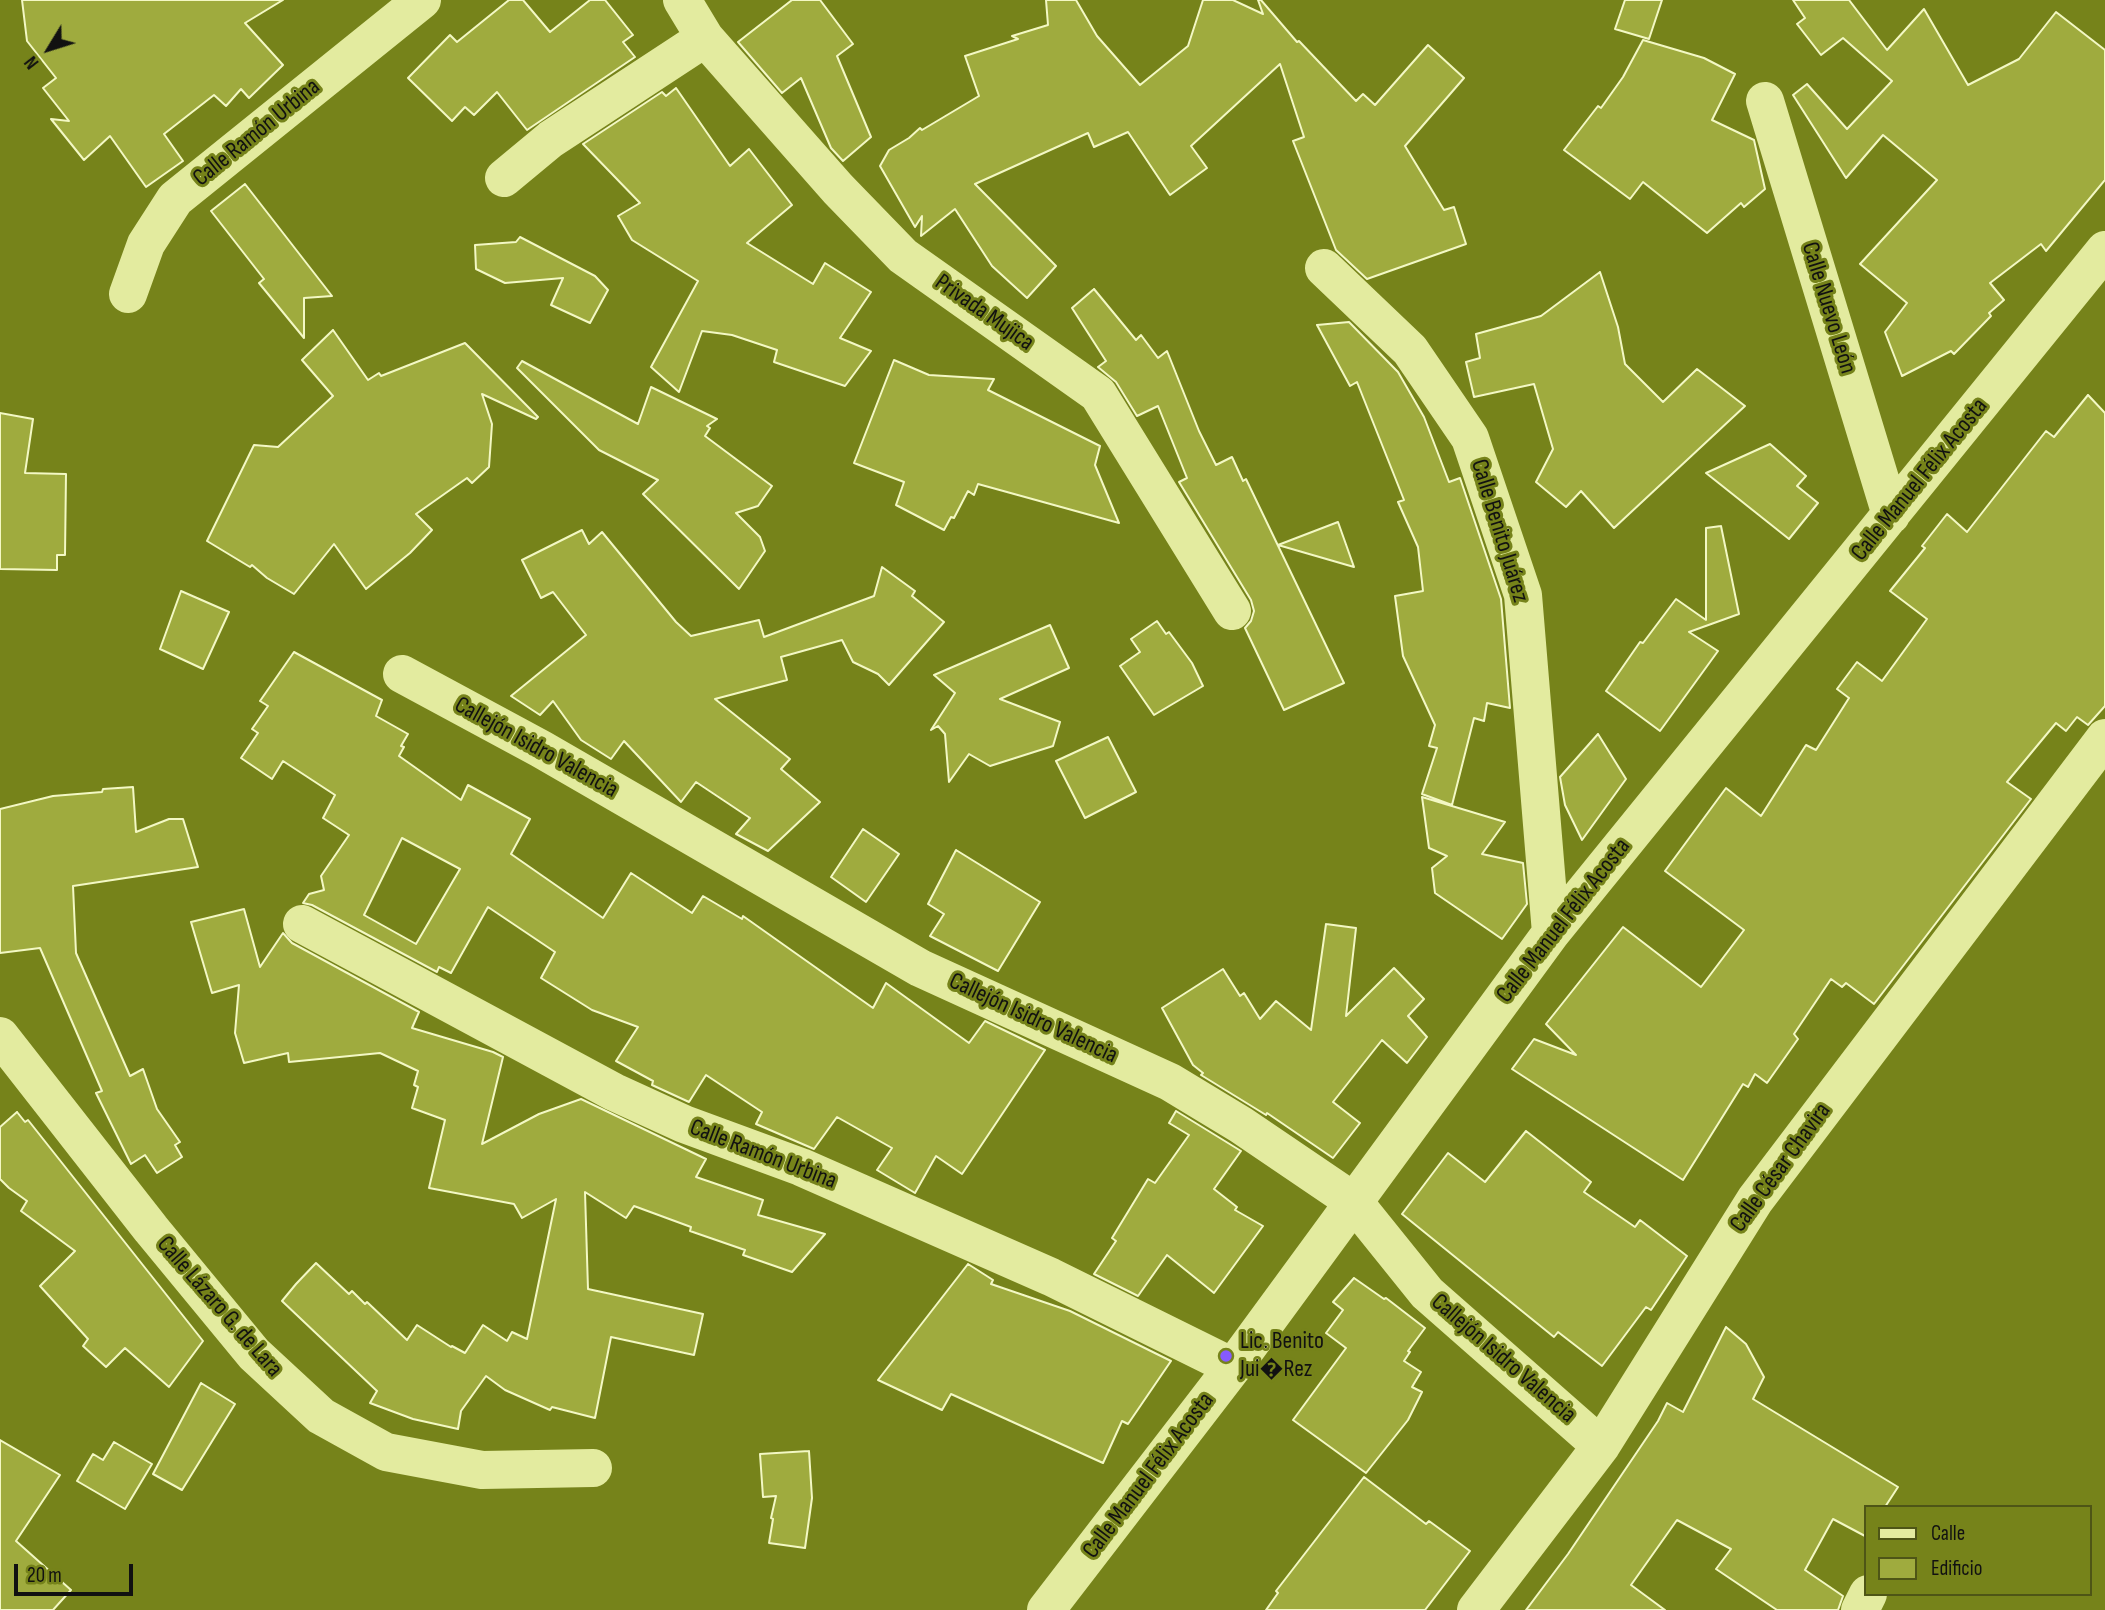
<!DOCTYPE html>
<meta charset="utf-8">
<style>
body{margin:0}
#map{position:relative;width:2105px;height:1610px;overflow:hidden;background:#76831a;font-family:"Sofia Sans Condensed",sans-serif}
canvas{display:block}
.legend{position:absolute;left:1864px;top:1505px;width:228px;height:91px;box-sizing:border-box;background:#76831a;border:2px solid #4e5516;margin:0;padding:9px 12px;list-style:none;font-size:21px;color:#111}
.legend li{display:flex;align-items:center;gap:14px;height:35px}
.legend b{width:35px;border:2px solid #4e5516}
.north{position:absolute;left:14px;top:14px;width:70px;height:70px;-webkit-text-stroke:5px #76831a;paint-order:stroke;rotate:232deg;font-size:19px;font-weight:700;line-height:28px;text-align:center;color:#111}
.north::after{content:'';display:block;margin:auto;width:24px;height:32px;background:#111;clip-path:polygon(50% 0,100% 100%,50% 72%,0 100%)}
.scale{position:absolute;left:14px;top:1564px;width:119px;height:32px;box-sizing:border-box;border:4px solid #111;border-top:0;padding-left:9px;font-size:21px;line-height:24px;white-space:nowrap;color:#111;-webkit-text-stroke:5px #76831a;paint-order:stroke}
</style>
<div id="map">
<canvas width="2105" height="1610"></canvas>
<ul class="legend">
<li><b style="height:9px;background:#e3eb9f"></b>Calle</li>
<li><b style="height:19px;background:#9fab3e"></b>Edificio</li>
</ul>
<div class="north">N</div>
<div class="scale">20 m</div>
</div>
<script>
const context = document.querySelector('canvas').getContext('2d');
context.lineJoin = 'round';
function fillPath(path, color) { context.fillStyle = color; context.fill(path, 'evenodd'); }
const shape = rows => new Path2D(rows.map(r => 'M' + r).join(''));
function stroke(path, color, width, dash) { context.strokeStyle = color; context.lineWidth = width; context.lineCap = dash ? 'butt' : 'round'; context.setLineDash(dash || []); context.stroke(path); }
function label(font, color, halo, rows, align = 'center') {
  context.font = font + ' "Sofia Sans Condensed",sans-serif'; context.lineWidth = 6; context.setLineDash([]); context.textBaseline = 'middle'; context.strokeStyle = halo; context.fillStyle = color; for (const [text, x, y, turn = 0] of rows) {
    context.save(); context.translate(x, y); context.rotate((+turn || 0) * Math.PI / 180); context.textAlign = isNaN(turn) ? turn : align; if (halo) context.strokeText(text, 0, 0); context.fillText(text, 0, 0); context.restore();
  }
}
const building = shape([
 [22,0,283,0,245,23,283,65,249,98,241,89,226,106,214,95,164,134,183,161,146,187,110,136,84,160,51,119,69,121,43,88,56,78,27,41,22,0],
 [509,0,523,0,550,32,590,0,605,0,633,35,623,42,635,57,527,130,497,92,474,115,465,107,452,121,408,78,450,35,457,42,509,0],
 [792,0,820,0,853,44,837,56,871,137,843,161,831,148,801,78,782,93,738,42,792,0],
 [1046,0,1076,0,1097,36,1140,85,1188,46,1203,0,1233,0,1263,14,1258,0,1261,0,1297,42,1299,41,1356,101,1363,94,1375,105,1428,45,1464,78,1405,146,1444,210,1454,207,1466,244,1367,279,1336,250,1293,141,1304,137,1280,64,1191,146,1207,168,1170,195,1128,132,1094,147,1088,133,975,184,1056,266,1027,298,992,266,955,209,921,236,922,216,915,227,880,166,889,150,909,138,920,128,922,130,979,96,965,56,1018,39,1012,36,1048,25,1046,0],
 [1625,0,1662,0,1649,39,1615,29,1625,0],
 [1793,0,1849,0,1887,50,1924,9,1968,85,2019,59,2056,12,2105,50,2105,180,2046,251,2041,244,1990,283,2004,300,1989,313,1991,316,1954,354,1951,351,1902,376,1885,332,1907,303,1860,264,1937,180,1883,135,1846,178,1793,95,1807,84,1847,129,1892,81,1843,38,1821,55,1797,24,1805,18,1793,0],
 [1643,40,1704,58,1735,74,1712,120,1754,140,1765,189,1744,207,1741,203,1707,233,1643,182,1630,199,1564,150,1598,106,1601,108,1623,77,1643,40],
 [676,88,730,166,749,149,792,205,747,243,813,284,825,263,871,292,840,338,871,351,845,386,774,362,777,350,732,335,702,331,679,392,651,367,698,281,632,240,618,216,640,203,583,144,662,92,666,96,676,88],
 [245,184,332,296,304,298,304,338,259,283,264,279,211,211,245,184],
 [520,237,595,276,608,290,590,323,551,305,563,278,505,283,476,269,475,245,516,242,520,237],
 [1600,272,1618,327,1625,364,1663,402,1697,369,1745,406,1614,528,1581,491,1566,507,1536,482,1553,449,1534,384,1474,397,1466,362,1480,358,1476,334,1541,316,1600,272],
 [1094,289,1136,340,1141,335,1158,358,1167,351,1199,431,1216,465,1232,457,1243,481,1246,479,1344,683,1284,710,1245,628,1251,621,1254,611,1251,600,1179,482,1187,478,1158,406,1137,416,1116,382,1098,367,1106,361,1072,308,1094,289],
 [1349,322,1398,372,1424,417,1449,482,1460,478,1501,599,1510,708,1487,703,1484,721,1474,718,1452,805,1422,794,1437,748,1429,746,1435,725,1403,656,1395,596,1423,591,1418,547,1398,502,1404,500,1357,382,1350,386,1317,325,1349,322],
 [333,330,368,380,379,373,381,376,465,343,538,417,536,419,482,394,492,424,489,467,472,483,467,478,416,514,432,530,410,553,366,589,334,544,294,594,267,578,252,565,250,567,207,541,254,445,278,447,333,396,302,360,333,330],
 [894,360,929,375,994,379,988,390,1100,446,1095,465,1119,523,978,484,974,495,968,491,954,518,951,517,944,530,896,505,904,482,854,463,894,360],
 [522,361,638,424,651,387,717,419,707,426,710,428,705,436,772,486,758,506,736,513,760,537,765,551,739,589,643,494,658,480,599,450,517,368,522,361],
 [2088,395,2105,413,2105,706,2088,725,2077,717,2066,731,2056,723,2007,782,2031,799,1874,1004,1846,983,1842,987,1831,979,1794,1034,1798,1039,1767,1083,1755,1074,1748,1087,1743,1084,1683,1180,1512,1069,1534,1039,1576,1055,1546,1024,1623,927,1701,987,1744,930,1665,871,1726,788,1761,816,1806,745,1816,750,1849,698,1837,689,1857,662,1882,681,1927,619,1890,591,1925,548,1922,546,1947,514,1967,532,2046,431,2054,437,2088,395],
 [0,413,33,419,25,473,66,474,65,555,57,555,57,570,0,569,0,413],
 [1770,444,1806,476,1797,486,1818,503,1789,539,1706,473,1770,444],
 [1338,522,1354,567,1278,545,1338,522],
 [1721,526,1739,614,1689,632,1718,651,1660,731,1606,691,1640,642,1643,643,1676,599,1706,620,1706,528,1721,526],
 [582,530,589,544,602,532,676,622,691,636,759,620,764,637,874,596,882,567,915,591,912,596,944,622,889,685,878,674,853,662,842,640,781,657,787,680,715,699,790,759,781,769,820,802,768,851,736,834,750,818,696,782,681,802,624,741,611,759,581,740,553,701,540,715,511,696,586,635,553,592,541,598,522,560,582,530],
 [181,591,229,612,203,669,160,649,181,591],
 [1157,621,1166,634,1169,632,1192,663,1203,686,1154,715,1120,666,1140,652,1131,639,1157,621],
 [1050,625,1069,668,1000,699,1060,722,1053,746,990,766,969,754,949,782,945,734,938,726,931,730,955,693,934,675,1050,625],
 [294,652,382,700,376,716,408,734,401,746,404,747,399,756,461,800,468,785,530,819,511,854,603,918,631,873,692,913,703,896,742,919,743,916,873,1008,886,983,969,1043,985,1021,1045,1050,962,1174,936,1156,915,1193,877,1170,892,1148,837,1117,814,1149,756,1124,762,1112,706,1075,689,1102,652,1085,653,1081,616,1061,638,1027,592,1010,541,978,555,952,488,907,451,973,439,967,437,972,312,905,303,903,309,894,324,890,321,876,349,835,323,818,335,795,283,761,272,779,241,758,258,733,252,729,268,706,260,701,294,652],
 [402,838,460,869,416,944,364,915,402,838],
 [1598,734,1626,779,1582,840,1565,805,1560,777,1598,734],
 [1108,737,1136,792,1085,818,1056,761,1108,737],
 [133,787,136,832,169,819,183,819,198,867,73,886,76,953,130,1076,143,1069,157,1109,180,1142,175,1145,182,1157,157,1173,145,1155,131,1164,96,1093,102,1091,40,948,0,953,0,809,53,796,102,792,103,789,133,787],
 [1422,797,1505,822,1482,854,1523,863,1527,904,1502,939,1435,893,1432,868,1447,856,1429,848,1422,797],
 [863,829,899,854,866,902,831,877,863,829],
 [956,850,1040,902,998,971,930,936,944,914,928,904,956,850],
 [244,909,260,967,283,933,292,943,419,1012,412,1028,493,1052,503,1057,482,1144,539,1114,581,1099,706,1159,696,1177,763,1200,758,1215,825,1234,792,1272,743,1255,745,1250,690,1231,691,1227,634,1206,626,1218,585,1192,588,1289,703,1314,694,1355,611,1337,595,1418,552,1407,550,1410,505,1390,486,1376,461,1411,458,1429,413,1419,370,1403,377,1391,282,1301,296,1284,316,1263,349,1294,352,1291,365,1304,367,1302,407,1340,417,1325,451,1347,452,1346,465,1353,483,1325,507,1341,512,1332,527,1339,556,1199,522,1218,514,1204,429,1188,445,1120,412,1108,418,1087,414,1085,418,1071,380,1053,289,1062,288,1053,244,1063,235,1033,239,985,212,993,191,922,244,909],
 [1326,924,1356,928,1346,1016,1394,968,1424,999,1408,1016,1427,1037,1407,1063,1382,1040,1333,1102,1360,1123,1333,1158,1267,1113,1266,1115,1201,1075,1203,1073,1193,1065,1162,1008,1223,969,1240,996,1244,993,1260,1019,1276,1001,1311,1030,1326,924],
 [1176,1111,1241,1151,1214,1189,1237,1207,1235,1210,1263,1226,1214,1293,1167,1255,1138,1296,1094,1274,1116,1241,1112,1238,1148,1179,1155,1183,1189,1135,1169,1123,1176,1111],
 [17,1112,25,1122,28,1120,203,1341,169,1387,125,1348,106,1367,83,1346,88,1339,40,1286,75,1251,21,1211,27,1201,9,1188,0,1179,0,1127,17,1112],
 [1526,1131,1591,1182,1584,1192,1635,1227,1640,1220,1687,1256,1651,1310,1646,1307,1602,1366,1558,1332,1554,1337,1402,1214,1448,1153,1485,1182,1526,1131],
 [968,1264,993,1280,991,1284,1070,1311,1171,1361,1128,1424,1122,1421,1103,1463,951,1394,942,1410,878,1380,968,1264],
 [1354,1278,1384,1299,1386,1298,1425,1328,1408,1351,1410,1352,1404,1361,1421,1372,1412,1387,1422,1392,1408,1420,1366,1473,1293,1420,1346,1348,1326,1333,1343,1310,1333,1302,1354,1278],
 [1726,1327,1746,1344,1764,1377,1753,1399,1898,1487,1885,1507,1865,1507,1865,1536,1833,1519,1805,1570,1843,1596,1838,1610,1777,1610,1716,1569,1731,1549,1677,1520,1631,1585,1665,1610,1526,1610,1568,1554,1658,1421,1667,1403,1683,1412,1726,1327],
 [201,1383,235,1404,182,1490,153,1474,201,1383],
 [0,1440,60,1475,16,1541,71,1590,53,1610,0,1610,0,1440],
 [114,1442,152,1464,125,1509,77,1481,93,1454,103,1460,114,1442],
 [809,1451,812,1498,805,1548,769,1543,773,1519,771,1518,776,1496,763,1497,760,1454,809,1451],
 [1364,1477,1426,1524,1429,1521,1470,1551,1425,1610,1266,1610,1278,1593,1276,1591,1364,1477]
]);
const minor = shape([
 [682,0,705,38,838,189,903,256,1098,394,1232,611],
 [1765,101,1891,515],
 [504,178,551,139,705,38],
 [1324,268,1410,350,1470,438,1523,595,1551,933],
 [128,294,146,244,175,199,422,0],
 [402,674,541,749,920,968,1170,1082,1241,1125,1353,1201,1427,1293,1601,1446],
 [302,924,614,1092,684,1124,801,1167,1051,1277,1233,1367],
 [0,1036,151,1229,254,1354,321,1416,386,1452,482,1470,593,1468],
 [1046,1610,1233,1367,1551,933,2105,250],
 [1476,1610,1601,1446,1755,1200,2105,738],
 [1860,1610,1868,1594]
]);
const markers = [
 [1226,1356,7,"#865afe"]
];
const streetNames = [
 ["Calle Ramón Urbina",257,133,-39],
 ["Calle Nuevo León",1828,308,73],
 ["Privada Mujica",984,313,35],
 ["Calle Manuel Félix Acosta",1920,480,-51],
 ["Calle Benito Juárez",1499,531,73],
 ["Callejón Isidro Valencia",536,748,29],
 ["Calle Manuel Félix Acosta",1564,921,-52],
 ["Callejón Isidro Valencia",1033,1019,25],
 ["Calle Ramón Urbina",763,1155,21],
 ["Calle César Chavira",1781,1168,-54],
 ["Calle Lázaro G. de Lara",219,1307,49],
 ["Callejón Isidro Valencia",1503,1359,41],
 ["Calle Manuel Félix Acosta",1149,1476,-53]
];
const poiNames = [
 ["Lic. Benito",1240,1342],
 ["Jui�Rez",1240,1370]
];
fillPath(building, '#9fab3e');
stroke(building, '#f3f8c4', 2);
stroke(minor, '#e3eb9f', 38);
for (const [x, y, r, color] of markers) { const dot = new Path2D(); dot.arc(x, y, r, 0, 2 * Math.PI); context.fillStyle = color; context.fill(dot); stroke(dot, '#76831a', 2.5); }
label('24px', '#111', '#76831a', streetNames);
label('24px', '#111', '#76831a', poiNames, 'left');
</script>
